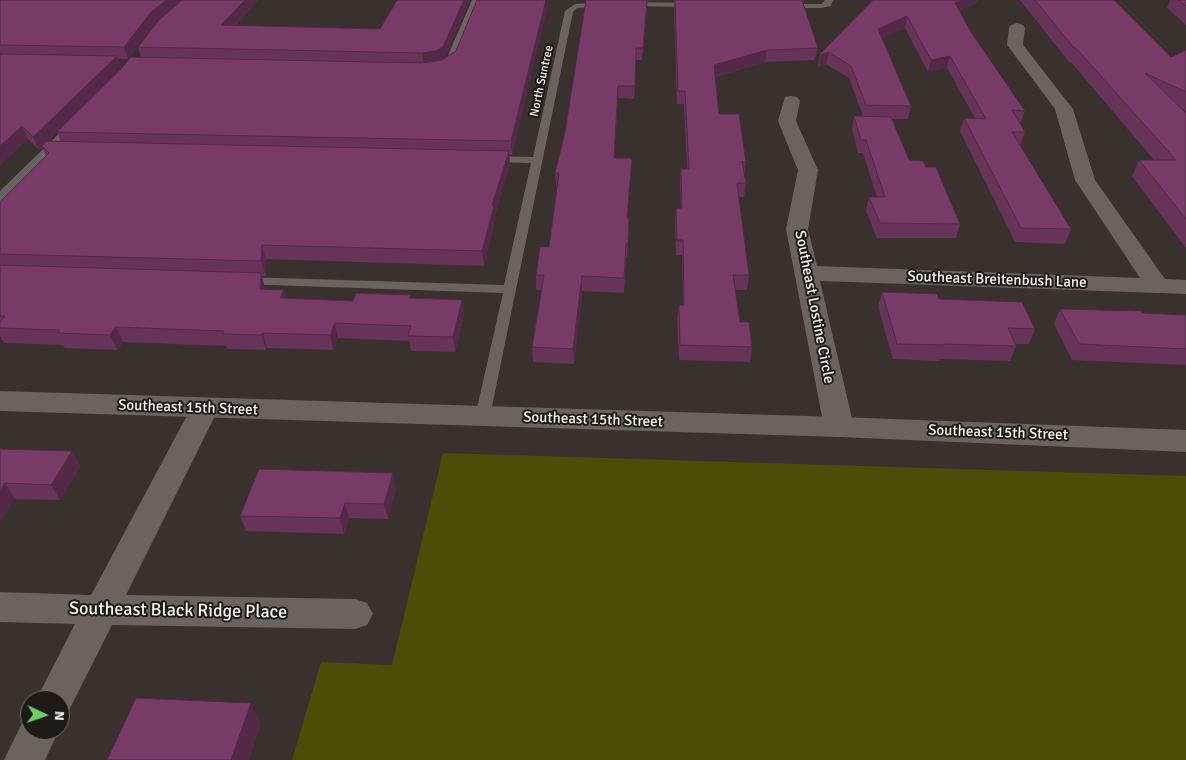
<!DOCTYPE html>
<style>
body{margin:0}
#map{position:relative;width:1186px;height:760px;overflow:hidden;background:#38312e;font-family:Signika,sans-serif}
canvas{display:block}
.north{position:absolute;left:20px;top:690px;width:50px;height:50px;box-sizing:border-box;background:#1d1a18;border:1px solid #75716f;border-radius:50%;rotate:93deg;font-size:14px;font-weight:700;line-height:20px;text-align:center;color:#f8f3f1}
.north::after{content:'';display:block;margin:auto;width:18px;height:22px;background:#6cd362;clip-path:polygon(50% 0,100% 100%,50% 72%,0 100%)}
</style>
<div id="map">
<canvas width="1186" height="760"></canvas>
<div class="north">N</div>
</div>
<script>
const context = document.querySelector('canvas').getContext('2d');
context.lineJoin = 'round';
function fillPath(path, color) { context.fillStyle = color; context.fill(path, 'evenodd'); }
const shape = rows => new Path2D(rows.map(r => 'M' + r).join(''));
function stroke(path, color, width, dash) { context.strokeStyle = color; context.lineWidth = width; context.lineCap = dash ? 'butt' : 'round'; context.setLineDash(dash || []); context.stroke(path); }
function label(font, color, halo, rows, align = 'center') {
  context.font = font + ' Signika,sans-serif'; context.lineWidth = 4; context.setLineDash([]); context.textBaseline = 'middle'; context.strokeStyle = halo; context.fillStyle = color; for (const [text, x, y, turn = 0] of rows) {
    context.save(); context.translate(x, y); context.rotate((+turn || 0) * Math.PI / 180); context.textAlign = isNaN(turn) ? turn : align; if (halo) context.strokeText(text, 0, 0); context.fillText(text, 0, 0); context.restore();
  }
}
const green = shape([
 [443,453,1186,476,1186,760,292,760,321,662,392,665]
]);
const service = shape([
 [472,0,480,0,455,62,445,69,439,69,439,65,446,60,472,0],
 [825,0,833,0,831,6,821,8,783,8,779,6,783,4,821,4,824,2,825,0],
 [605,2,608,2,608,6,577,8,573,12,489,421,483,422,477,421,475,417,503,293,239,284,237,281,244,277,504,285,531,163,489,162,483,159,489,156,533,157,565,11,575,4,605,2],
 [625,2,693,3,697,5,693,7,628,6,625,6,625,2],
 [74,122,79,125,78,127,4,200,0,202,0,191,70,123,74,122]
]);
const minor = shape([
 [1017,23,1023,25,1025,28,1023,45,1073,109,1095,180,1165,279,1186,280,1186,294,820,281,854,427,849,434,839,437,829,434,824,427,786,229,798,170,778,121,785,97,791,96,797,97,800,101,796,121,818,170,808,229,817,266,1140,278,1075,180,1055,109,1007,45,1009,28,1011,25,1017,23],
 [205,398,215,401,219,408,126,595,355,599,367,603,373,614,367,625,355,629,112,625,68,712,60,716,60,700,36,700,75,624,0,622,0,592,91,595,191,408,195,401,205,398],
 [30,715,30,730,59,730,45,760,4,760,25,717,30,715]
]);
const secondary = shape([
 [0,391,839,417,1186,430,1186,452,839,437,0,411,0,391]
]);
const wall = shape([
 [0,0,258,0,235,26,380,29,470,0,445,58,456,51,477,0,549,0,512,155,509,155,510,164,495,215,495,220,484,266,266,259,266,276,262,276,265,290,286,298,353,301,411,295,411,298,462,300,464,315,455,352,411,351,409,341,338,338,333,350,267,348,266,350,228,349,226,346,123,342,117,350,65,348,63,345,4,343,0,336,0,202,46,156,42,147,39,150,28,139,0,165],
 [158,21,138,47,141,57,84,105,121,68,118,59,128,59,155,24],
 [57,132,61,142,48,141],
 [586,0,648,0,642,60,636,60,634,99,618,98,614,158,632,158,627,218,629,218,627,258,626,257,624,293,582,291,574,364,533,362,532,347,542,290,536,290,536,275,549,247,557,187,556,186,555,173,565,132],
 [674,0,802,0,818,48,815,60,765,62,715,77,719,114,746,162,744,175,746,183,744,197,739,197,749,275,747,290,735,290,740,322,752,347,750,362,679,360,677,320,679,305,683,305,682,255,676,255,675,222,676,208,681,208,680,183,681,169,687,169,684,104,677,104,674,9],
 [873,0,978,0,977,2,959,11,971,32,1025,111,1020,124,1025,132,1020,146,1071,229,1065,244,1015,242,960,131,964,118,975,118,947,68,928,72,905,28,882,38,911,106,908,119,892,119,909,160,926,167,960,224,956,238,877,238,866,211,869,197,877,197,863,153,858,153,852,129,854,116,863,116,849,78,826,64,819,67,818,66,820,54],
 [1020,0,1114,0,1171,57,1186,50,1186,111,1182,109,1186,113,1186,248,1132,176,1139,160,1154,160,1071,62,1069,62],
 [1170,0,1186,0,1186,25,1167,8],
 [882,292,939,299,1035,329,1029,344,1015,344,1016,346,1010,361,940,359,939,361,893,359,878,307],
 [1060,309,1186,315,1186,365,1072,360,1054,324],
 [0,449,81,466,60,500,15,499,0,521],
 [396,488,388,519,349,518,344,534,246,531,240,516]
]);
const shadedWall = shape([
 [167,0,185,0,155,24,128,59,124,47,151,12],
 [245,0,258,0,224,37,221,25],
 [464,0,470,0,445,59,424,65,422,53],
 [546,0,549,0,512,155,511,141],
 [961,0,978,0,977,2,952,14,955,3],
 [907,16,905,28,876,41,878,29],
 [767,50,765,62,713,77,714,65],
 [829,52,826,64,819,67,821,55],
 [117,56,121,68,39,150,33,137],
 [950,56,947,68,928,72,931,60],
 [22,126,28,139,0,165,0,146],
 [509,151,510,164,495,215,495,220,484,266,482,251,492,205],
 [262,245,266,259,266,276,261,261],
 [261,273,265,288,265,304,260,289],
 [582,276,582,291,574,364,573,349],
 [284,290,288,305,280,298],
 [462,300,464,315,455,352,453,337],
 [335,323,338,338,333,350,330,335],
 [116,327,123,342,117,350,110,335],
 [263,333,267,348,266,350,261,335],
 [72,451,81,466,60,500,51,485],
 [393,473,396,488,388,519,384,504],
 [5,483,15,499,0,521,0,491],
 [345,503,349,518,344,534,340,518],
 [251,703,261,724,249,760,231,760]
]);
const building = shape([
 [0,0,167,0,151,12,124,47,0,45,0,0],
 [182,0,245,0,221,25,380,29,397,0,464,0,443,47,436,51,422,53,138,47,160,19,182,0],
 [477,0,546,0,511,141,57,132,121,69,131,57,422,63,442,60,456,51,477,0],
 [586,0,647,0,643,48,636,48,635,86,618,86,614,158,632,158,627,218,629,218,628,243,626,243,624,278,582,276,573,349,532,347,544,275,536,275,540,247,549,247,559,173,555,173,565,132,586,0],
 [675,0,802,0,818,48,767,50,714,65,719,114,739,114,746,162,742,161,746,183,737,183,749,275,733,275,740,322,749,322,752,347,680,345,679,305,684,305,683,240,677,240,676,208,682,208,681,169,689,169,685,91,678,91,675,0],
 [873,0,961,0,955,3,971,32,1025,111,1012,110,1025,132,1012,132,1071,229,1021,228,964,118,986,119,950,56,931,60,907,16,878,29,911,106,866,105,851,66,829,52,821,55,820,54,873,0],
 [1035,0,1114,0,1171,57,1186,50,1186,92,1145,73,1186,113,1186,219,1139,160,1176,160,1076,48,1074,48,1035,0],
 [1179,0,1186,0,1186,6,1179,0],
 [0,54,117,56,33,137,22,126,0,146,0,54],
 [854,116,891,117,909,160,923,161,926,167,936,167,960,224,880,223,869,197,885,197,866,140,861,140,854,116],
 [46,141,509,151,492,205,494,206,482,251,262,245,261,261,0,254,0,202,49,153,42,146,46,141],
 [0,265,261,273,260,289,284,290,280,298,353,301,356,293,411,295,409,298,462,300,453,337,408,336,411,326,335,323,330,335,263,333,261,335,222,334,224,331,116,327,110,335,57,333,60,330,0,328,0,322,5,316,0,316,0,265],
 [882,292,937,294,939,299,1022,302,1035,329,1008,328,1016,346,944,344,944,345,897,344,882,292],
 [1060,309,1141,311,1142,313,1186,315,1186,349,1079,344,1060,309],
 [0,449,72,451,51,485,5,483,0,491,0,449],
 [259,469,393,473,384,504,345,503,340,518,240,516,259,469],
 [136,698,251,703,231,760,107,760,136,698]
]);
const farStreetnames = [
 ["North Suntree",542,81,-78]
];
const streetNames = [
 ["Southeast Breitenbush Lane",997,280,2],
 ["Southeast Lostine Circle",814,307,79],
 ["Southeast 15th Street",188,408,2],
 ["Southeast 15th Street",593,420,2],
 ["Southeast 15th Street",998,433,2]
];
const nearStreetnames = [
 ["Southeast Black Ridge Place",178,611,1]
];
fillPath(green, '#4b4e07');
fillPath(service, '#6a635f');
fillPath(minor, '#6a635f');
fillPath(secondary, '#6a635f');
fillPath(wall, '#673359');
fillPath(shadedWall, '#542948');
fillPath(building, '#783b67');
stroke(building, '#542948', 1);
label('12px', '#f8f3f1', '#1d1a18', farStreetnames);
label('15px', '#f8f3f1', '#1d1a18', streetNames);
label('18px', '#f8f3f1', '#1d1a18', nearStreetnames);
</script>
